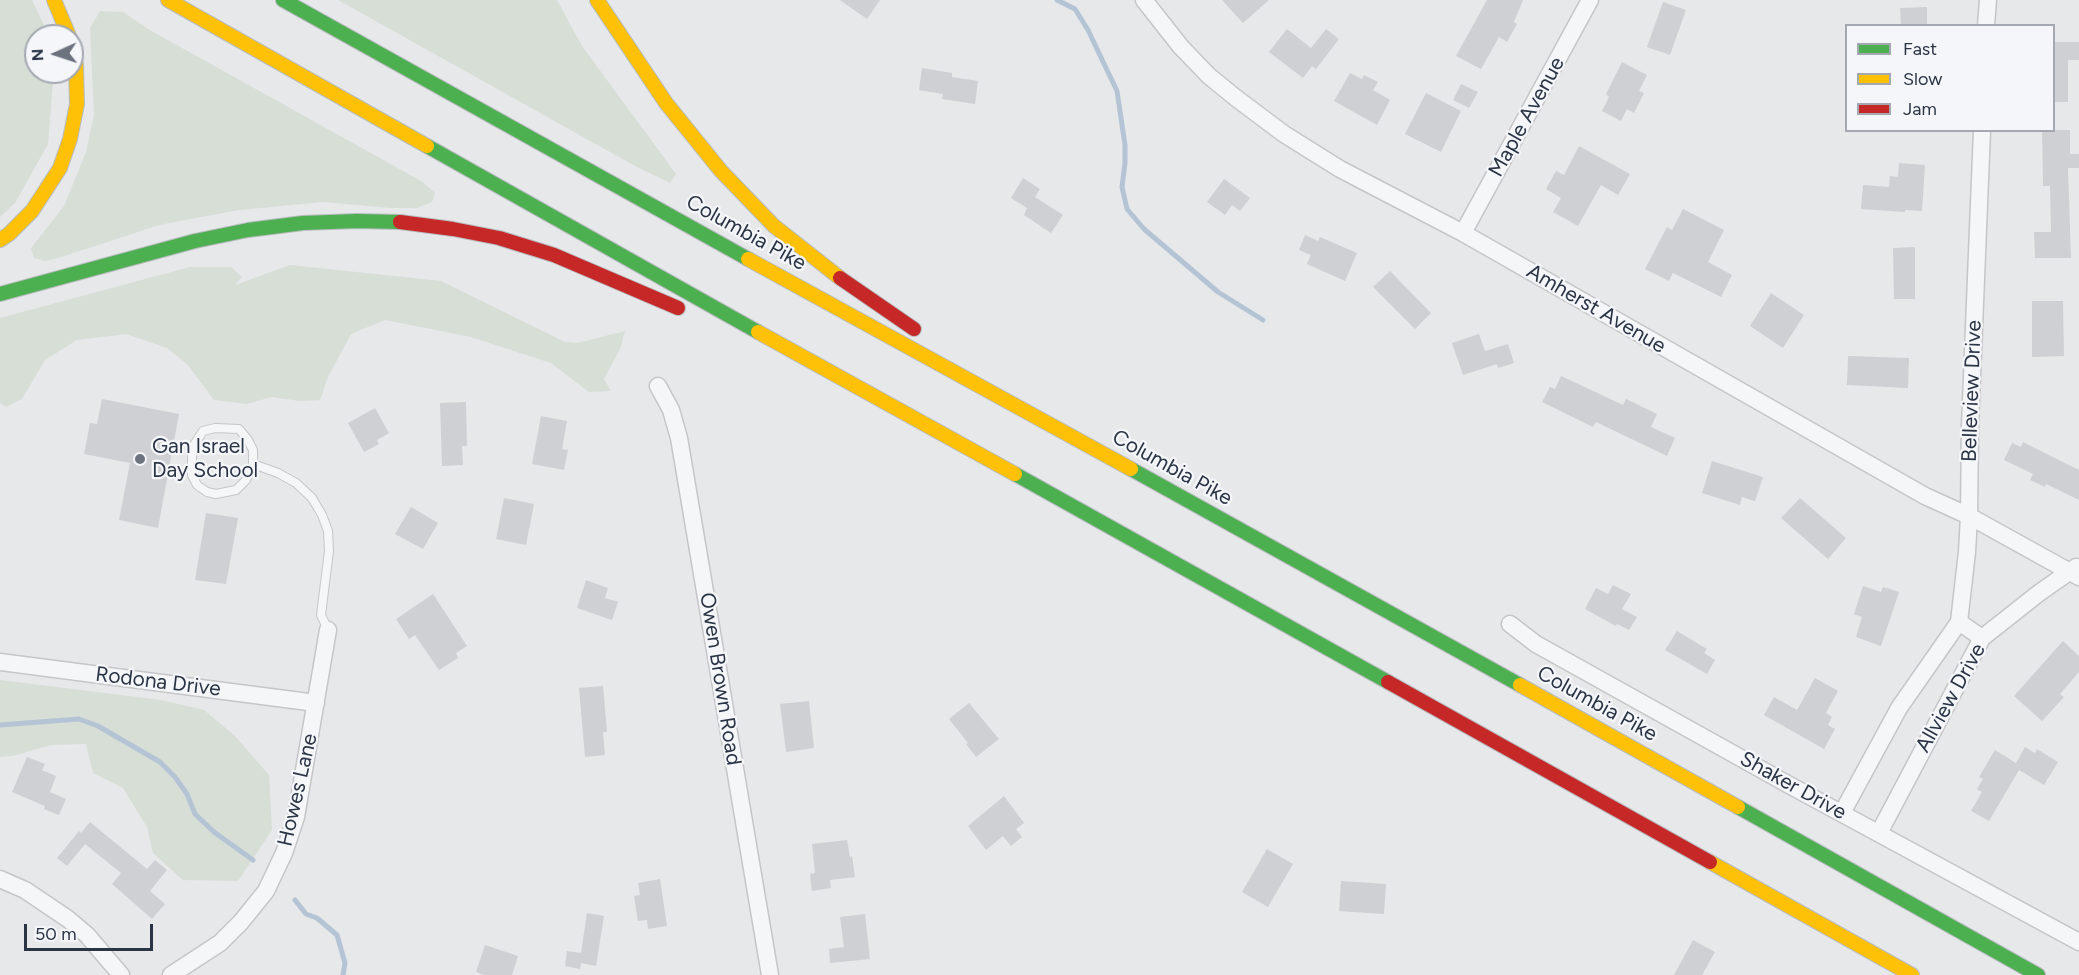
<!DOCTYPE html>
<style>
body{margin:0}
#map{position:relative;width:2079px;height:975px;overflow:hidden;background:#e6e8ea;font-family:Figtree,sans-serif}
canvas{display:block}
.legend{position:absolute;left:1845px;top:24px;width:210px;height:108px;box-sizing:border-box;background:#f4f6f9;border:2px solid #a4a8b1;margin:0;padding:8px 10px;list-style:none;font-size:18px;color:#2b3445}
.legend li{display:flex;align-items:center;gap:12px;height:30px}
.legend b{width:30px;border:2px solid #a4a8b1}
.north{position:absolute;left:24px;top:24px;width:60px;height:60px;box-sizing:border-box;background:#f4f6f9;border:2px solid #a4a8b1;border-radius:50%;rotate:267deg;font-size:16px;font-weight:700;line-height:24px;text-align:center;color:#2b3445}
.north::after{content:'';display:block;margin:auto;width:21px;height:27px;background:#6c737f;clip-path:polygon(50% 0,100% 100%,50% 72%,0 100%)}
.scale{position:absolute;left:24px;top:924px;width:129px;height:27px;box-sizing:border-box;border:3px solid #2b3445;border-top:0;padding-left:8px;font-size:18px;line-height:21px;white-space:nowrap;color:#2b3445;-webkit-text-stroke:4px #f4f6f9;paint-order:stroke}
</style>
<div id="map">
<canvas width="2079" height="975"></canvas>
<ul class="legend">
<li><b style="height:8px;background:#4caf50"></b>Fast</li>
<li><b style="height:8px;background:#ffc107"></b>Slow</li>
<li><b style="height:8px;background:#c62828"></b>Jam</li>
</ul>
<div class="north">N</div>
<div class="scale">50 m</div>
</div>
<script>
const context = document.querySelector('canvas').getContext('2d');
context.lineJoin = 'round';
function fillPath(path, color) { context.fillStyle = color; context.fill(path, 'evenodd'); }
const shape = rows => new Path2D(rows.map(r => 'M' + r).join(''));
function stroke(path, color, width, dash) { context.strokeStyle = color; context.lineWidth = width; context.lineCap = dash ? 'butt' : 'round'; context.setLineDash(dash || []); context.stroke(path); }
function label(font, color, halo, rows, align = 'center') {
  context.font = font + ' Figtree,sans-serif'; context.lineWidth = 4.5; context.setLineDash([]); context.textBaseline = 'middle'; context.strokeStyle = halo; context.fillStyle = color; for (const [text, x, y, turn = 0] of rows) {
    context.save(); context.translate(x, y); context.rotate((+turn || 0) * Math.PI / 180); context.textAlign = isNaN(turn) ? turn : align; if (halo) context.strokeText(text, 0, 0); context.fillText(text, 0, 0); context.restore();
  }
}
const green = shape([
 [0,0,32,0,49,36,36,36,36,72,52,72,53,82,48,144,15,203,0,217],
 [338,0,557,0,582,46,676,174,670,183,635,166],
 [100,11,123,12,148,29,421,181,435,193,432,202,417,208,390,208,323,202,239,210,159,225,58,258,45,261,34,258,31,248,64,206,86,152,94,115,90,28],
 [290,265,441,281,565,342,578,343,625,331,620,349,604,379,611,391,589,392,551,363,471,337,385,320,351,334,328,377,320,400,300,401,272,397,247,404,214,400,188,365,167,348,126,334,77,340,45,360,22,399,6,407,0,403,0,318,190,267,231,267,242,277,235,285],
 [0,680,161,700,204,710,234,735,269,775,272,830,238,881,183,880,153,853,147,827,123,788,93,773,86,744,51,745,12,756,0,757]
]);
const stream = shape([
 [1057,0,1075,9,1088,30,1117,91,1125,145,1125,163,1122,187,1127,209,1144,229,1218,292,1263,320],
 [0,725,79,719,98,726,160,762,175,777,187,794,195,814,214,832,253,860],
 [295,900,306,914,317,918,337,935,345,963,343,975]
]);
const building = shape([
 [840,0,880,0,867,19],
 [1222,0,1269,0,1243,23],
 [1487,0,1523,0,1514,22,1517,24,1507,42,1499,37,1481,69,1456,56],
 [1663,2,1686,10,1670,55,1647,47],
 [1927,7,1927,26,1901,26,1900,8],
 [1287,29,1311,48,1326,29,1339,39,1316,69,1312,66,1303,78,1269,52],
 [2054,42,2079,42,2079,60,2068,60,2068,102,2054,102],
 [1622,62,1647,75,1639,91,1644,93,1634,113,1627,109,1621,121,1602,111,1609,97,1606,94],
 [922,68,952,73,952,77,978,81,975,104,942,99,943,94,919,90],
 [1350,73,1362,79,1364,75,1378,82,1373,90,1390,100,1377,125,1334,101],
 [1461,84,1478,92,1469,108,1453,100],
 [1426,93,1461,111,1441,152,1405,134],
 [2042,130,2070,130,2070,154,2079,154,2079,168,2068,168,2071,258,2035,258,2034,232,2051,232,2050,186,2043,186],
 [1579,146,1630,174,1618,195,1601,185,1578,226,1553,212,1561,198,1546,189,1556,171,1564,175],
 [1899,163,1925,165,1922,211,1905,210,1905,212,1861,209,1863,185,1889,187,1890,176,1898,177],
 [1023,178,1040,189,1035,197,1063,215,1051,233,1024,215,1027,208,1011,198],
 [1224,179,1250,198,1240,211,1232,205,1225,215,1207,202],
 [1683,209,1724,230,1708,262,1732,275,1721,297,1673,273,1669,281,1645,269,1667,227,1672,230],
 [1305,235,1318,241,1320,237,1357,253,1345,281,1307,264,1311,255,1299,250],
 [1915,247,1915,299,1894,299,1893,248],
 [1390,271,1431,313,1415,329,1373,287],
 [1771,293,1804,315,1783,348,1750,326],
 [2032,301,2063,301,2064,356,2032,357],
 [1479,334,1485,351,1508,344,1514,363,1498,368,1497,364,1463,375,1452,343],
 [1848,356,1909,358,1908,388,1847,385],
 [1561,376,1623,405,1626,399,1657,414,1651,427,1675,438,1667,456,1596,422,1593,427,1542,402,1550,387,1555,389],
 [102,399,179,414,158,528,119,520,130,463,84,454,90,423,97,424],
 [466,402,467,446,462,446,463,465,442,466,440,403],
 [375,408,389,433,377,440,379,444,364,452,348,423],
 [541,416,567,421,562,449,568,450,564,470,532,464],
 [2023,442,2079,470,2079,500,2046,484,2045,487,2030,480,2033,474,2004,460,2012,443,2021,447],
 [1712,461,1763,477,1755,501,1742,497,1740,505,1702,493],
 [504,498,534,504,526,545,496,539],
 [1800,498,1846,538,1828,559,1781,518],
 [411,507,438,523,423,549,395,534],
 [206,513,238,518,226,584,195,580],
 [586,580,608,588,605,598,618,602,612,620,577,608],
 [1613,585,1631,594,1622,609,1637,617,1629,630,1617,624,1616,626,1585,609,1596,588,1608,594],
 [1863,586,1881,592,1883,587,1899,592,1881,646,1856,637,1862,617,1854,614],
 [433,594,467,646,456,653,458,658,439,670,415,635,409,639,396,619],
 [1677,631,1707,649,1704,653,1715,660,1707,674,1665,650],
 [2063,641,2079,656,2079,672,2060,694,2064,697,2042,721,2014,696],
 [1815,678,1838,691,1826,713,1832,717,1828,725,1835,729,1824,749,1764,715,1774,697,1797,710],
 [603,686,607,732,603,732,605,755,585,757,579,688],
 [809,701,814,748,786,752,780,704],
 [969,703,999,739,976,757,966,744,968,743,949,719],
 [2025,747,2035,753,2037,749,2058,762,2044,785,2019,770,1989,821,1971,811,1982,792,1977,789,1983,779,1979,777,1995,750,2016,763],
 [27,757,45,764,42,770,56,776,50,792,66,799,59,815,44,809,45,806,12,792],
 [1004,796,1024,823,1016,829,1022,837,1011,846,1003,836,986,850,968,826],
 [90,822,147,869,155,860,167,870,150,891,165,904,152,919,112,884,121,873,85,844,67,866,57,858,79,831,81,833],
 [847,840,850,857,852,856,855,877,830,880,831,888,812,891,810,874,815,873,812,844],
 [1267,849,1293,864,1268,907,1242,892],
 [660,879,667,926,648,929,647,920,638,921,634,896,640,895,638,883],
 [1341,881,1386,884,1384,914,1339,911],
 [587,913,604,916,596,966,581,963,580,969,565,966,567,951,581,953],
 [865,914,870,959,830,963,829,949,844,947,840,917],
 [1693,940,1715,952,1702,975,1674,975],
 [485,945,518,956,512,975,484,975,476,972]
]);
const lane = shape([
 [253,464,246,480,236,490,216,494,207,492,197,485,192,475,192,448,203,431,215,428,239,429,248,440,253,450,253,464,278,473,296,483,312,498,322,515,328,531,329,551,321,615,328,630]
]);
const street = shape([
 [1144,0,1181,47,1209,76,1236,98,1284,134,1340,169,1463,233,1925,496,1969,516,2079,577],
 [1986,26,1988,0],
 [1982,130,1970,426,1969,516,1967,552,1959,622,1982,638],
 [1463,233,1590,0],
 [658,386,671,410,679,438,770,975],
 [1510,624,1536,644,1791,786,2079,942],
 [0,662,316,703],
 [1842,813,1899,708,1959,622],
 [1879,833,1982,638,2039,593,2076,567],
 [0,879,25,890,68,919,87,935,121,975],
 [171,975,220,943,241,922,266,891,284,853,296,817,328,630]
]);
const fast = shape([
 [283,0,748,259],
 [427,146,758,332],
 [0,294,195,241,248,230,303,223,357,221,400,222],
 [1131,469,1520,685],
 [1015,474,1388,682],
 [1738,807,2038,975]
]);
const slow = shape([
 [54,0,69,36],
 [168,0,427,146],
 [597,0,666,103,721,171,774,226,840,278],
 [0,240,9,234,32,211,60,168,70,139,77,104,76,65,72,49],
 [748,259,1131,469],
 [758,332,1015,474],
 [1520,685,1738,807],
 [1710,862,1912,975]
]);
const jam = shape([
 [400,222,453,229,499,238,554,255,678,308],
 [840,278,914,329],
 [1388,682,1710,862]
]);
const markers = [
 [140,459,6,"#6c737f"]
];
const streetNames = [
 ["Maple Avenue",1527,117,-61],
 ["Columbia Pike",746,233,29],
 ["Amherst Avenue",1596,309,30],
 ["Belleview Drive",1972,391,-88],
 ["Columbia Pike",1172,468,29],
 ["Owen Brown Road",720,679,81],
 ["Rodona Drive",158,682,7],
 ["Allview Drive",1951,698,-61],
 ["Columbia Pike",1597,704,29],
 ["Shaker Drive",1793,786,29],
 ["Howes Lane",298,790,-77]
];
const poiNames = [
 ["Gan Israel",152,447],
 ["Day School",152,471]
];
fillPath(green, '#d6ded6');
stroke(stream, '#b4c4d5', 5);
fillPath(building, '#ced0d3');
stroke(lane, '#c4c6c8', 10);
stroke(street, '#c4c6c8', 19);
stroke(fast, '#b8bbbf', 16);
stroke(slow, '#b8bbbf', 16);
stroke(jam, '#b8bbbf', 16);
stroke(lane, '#f5f6f7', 8);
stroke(street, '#f5f6f7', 16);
stroke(fast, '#4caf50', 14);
stroke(slow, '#ffc107', 14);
stroke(jam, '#c62828', 14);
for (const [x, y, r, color] of markers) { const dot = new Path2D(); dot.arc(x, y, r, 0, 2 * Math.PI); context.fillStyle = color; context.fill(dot); stroke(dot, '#f4f6f9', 2); }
label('21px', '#2b3445', '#f4f6f9', streetNames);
label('21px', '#2b3445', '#f4f6f9', poiNames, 'left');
</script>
